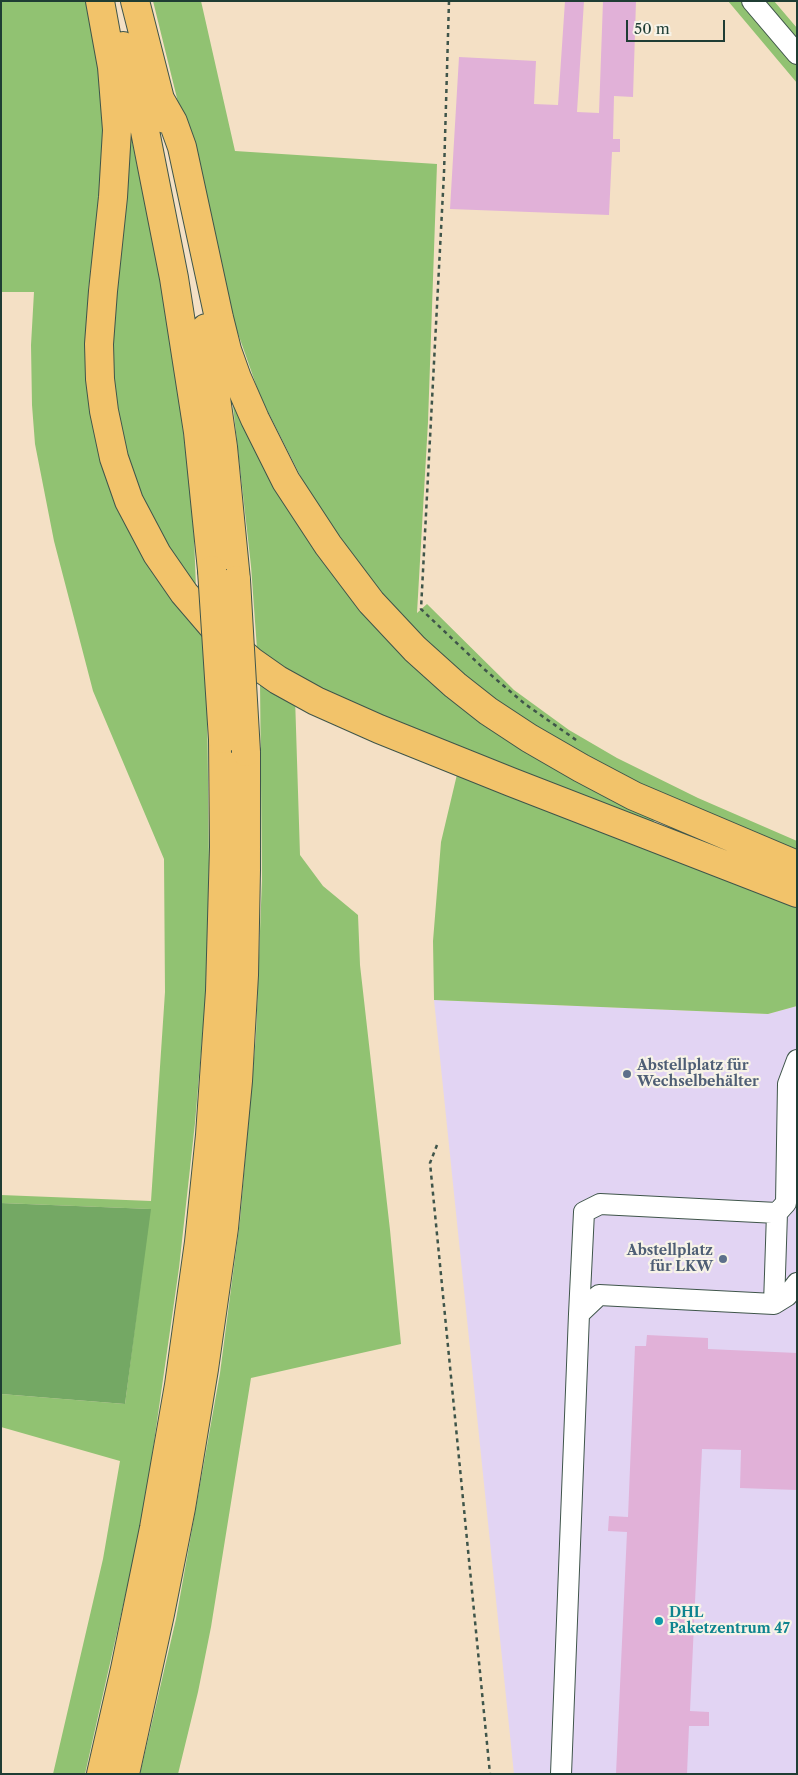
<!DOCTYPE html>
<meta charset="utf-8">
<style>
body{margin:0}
#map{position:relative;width:798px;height:1775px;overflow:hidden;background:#f4e0c5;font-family:"Libre Caslon Text",serif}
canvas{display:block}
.frame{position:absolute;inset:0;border:2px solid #1f3d34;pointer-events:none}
.scale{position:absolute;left:626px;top:20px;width:99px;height:22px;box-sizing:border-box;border:2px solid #1f3d34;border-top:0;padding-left:6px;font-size:15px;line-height:18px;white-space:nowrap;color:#1f3d34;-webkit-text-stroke:4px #f7f3e8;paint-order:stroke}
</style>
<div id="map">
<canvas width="798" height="1775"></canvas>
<div class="frame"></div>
<div class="scale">50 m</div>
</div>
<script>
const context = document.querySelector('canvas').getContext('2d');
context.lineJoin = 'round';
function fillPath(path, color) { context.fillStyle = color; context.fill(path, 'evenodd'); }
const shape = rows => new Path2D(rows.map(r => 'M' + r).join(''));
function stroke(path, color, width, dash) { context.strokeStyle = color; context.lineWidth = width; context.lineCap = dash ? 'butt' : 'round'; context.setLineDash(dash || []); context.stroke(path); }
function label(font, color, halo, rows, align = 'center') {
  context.font = font + ' "Libre Caslon Text",serif'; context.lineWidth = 4.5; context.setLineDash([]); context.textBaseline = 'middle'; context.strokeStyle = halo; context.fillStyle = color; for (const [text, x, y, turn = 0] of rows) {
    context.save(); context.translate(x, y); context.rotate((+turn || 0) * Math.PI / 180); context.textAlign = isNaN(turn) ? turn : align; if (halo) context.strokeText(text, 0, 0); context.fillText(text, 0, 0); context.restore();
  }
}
const built = shape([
 [434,1000,768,1014,797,1006,797,1774,514,1774]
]);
const green = shape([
 [1,1,94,1,111,116,89,283,85,351,90,401,101,465,132,536,201,622,207,696,209,865,206,992,195,1123,179,1268,150,1470,136,1548,85,1774,53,1774,103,1559,120,1461,1,1427,1,1394,125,1404,150,1209,1,1203,1,1195,151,1201,165,992,164,859,93,691,54,541,35,444,32,405,31,345,34,292,1,292],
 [153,1,201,1,235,151,437,164,428,422,417,613,427,604,514,690,569,730,617,758,698,798,797,841,797,859,680,811,502,707,450,664,397,611,344,551,308,491,260,396,228,305],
 [728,1,743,1,797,65,797,83],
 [762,1,774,1,797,28,797,42],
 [131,136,156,258,176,374,189,478,194,536,196,588,179,565,150,517,132,475,119,430,112,374,114,318,123,233],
 [230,379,370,608,631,809,654,820,652,825,356,705,291,673,257,649,251,566],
 [260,682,295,697,300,855,323,886,358,915,360,965,390,1230,401,1344,251,1378,211,1627,198,1692,178,1774,140,1774,176,1619,220,1373,240,1220,256,1035,262,879],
 [459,766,797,901,797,1006,768,1014,434,1000,433,941,441,842]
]);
const forest = shape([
 [1,1203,151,1209,125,1404,1,1394]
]);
const building = shape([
 [565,1,584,1,577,112,599,113,603,1,636,1,633,97,614,96,613,139,620,139,620,152,612,152,609,215,450,209,459,57,536,61,534,104,558,105],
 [647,1335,708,1338,708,1349,797,1353,797,1490,740,1488,741,1450,702,1449,690,1711,709,1712,709,1726,689,1726,687,1774,616,1774,627,1532,608,1531,609,1516,628,1517,635,1346,646,1346]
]);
const path = shape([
 [449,1,444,173,421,609,484,669,525,704,579,742],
 [437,1145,430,1163,490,1774]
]);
const minor = shape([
 [752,1,797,54],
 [774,1304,777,1213,786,1203,788,1084,797,1060],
 [579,1314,584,1212,600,1204,777,1213],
 [561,1774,579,1314,599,1295,774,1304,787,1296,797,1283]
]);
const highway = shape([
 [100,1,112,67,117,130,113,197,103,291,99,344,100,379,104,411,114,458,129,501,157,554,184,593,214,628,251,661,278,680,316,701,379,729,511,782,797,893],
 [135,1,165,119],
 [123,46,145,131,174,278,198,432,212,570],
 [161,101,173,122,182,147,219,318,227,350,237,378,255,419,286,481,328,545,371,602,415,649,455,685,488,711,529,738,581,768,634,796,797,865],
 [206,328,223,447,236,580],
 [101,1774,125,1669,154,1528,179,1385,199,1242,210,1135,220,991,224,847,223,739],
 [125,1774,160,1614,181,1508,204,1369,224,1228,238,1081,244,975,246,870,246,752]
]);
const highwayBridge = shape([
 [212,570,223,739],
 [236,580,246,752]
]);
const markers = [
 [627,1074,5,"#5c6f8a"],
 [723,1259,5,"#5c6f8a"],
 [659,1621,5,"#0f9aa8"]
];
const serviceNames = [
 ["Abstellplatz für",637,1066],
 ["Wechselbehälter",637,1082],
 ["Abstellplatz",713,1251,"right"],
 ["für LKW",713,1267,"right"]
];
const cultureNames = [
 ["DHL",669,1613],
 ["Paketzentrum 47",669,1629]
];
fillPath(built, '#e2d4f3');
fillPath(green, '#91c272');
fillPath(forest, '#74a864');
fillPath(building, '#e1b1d8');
stroke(minor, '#3f554a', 22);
stroke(highway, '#3f554a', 30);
stroke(path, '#3f554a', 2.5, [4, 4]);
stroke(minor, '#fff', 20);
stroke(highway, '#f2c36a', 28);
stroke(highwayBridge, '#3f554a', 30, []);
stroke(highwayBridge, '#f2c36a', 28);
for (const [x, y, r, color] of markers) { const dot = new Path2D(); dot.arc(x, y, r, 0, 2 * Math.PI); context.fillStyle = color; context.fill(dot); stroke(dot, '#f7f3e8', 2); }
label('bold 14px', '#4e5e75', '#f7f3e8', serviceNames, 'left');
label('bold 14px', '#0d838f', '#f7f3e8', cultureNames, 'left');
</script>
